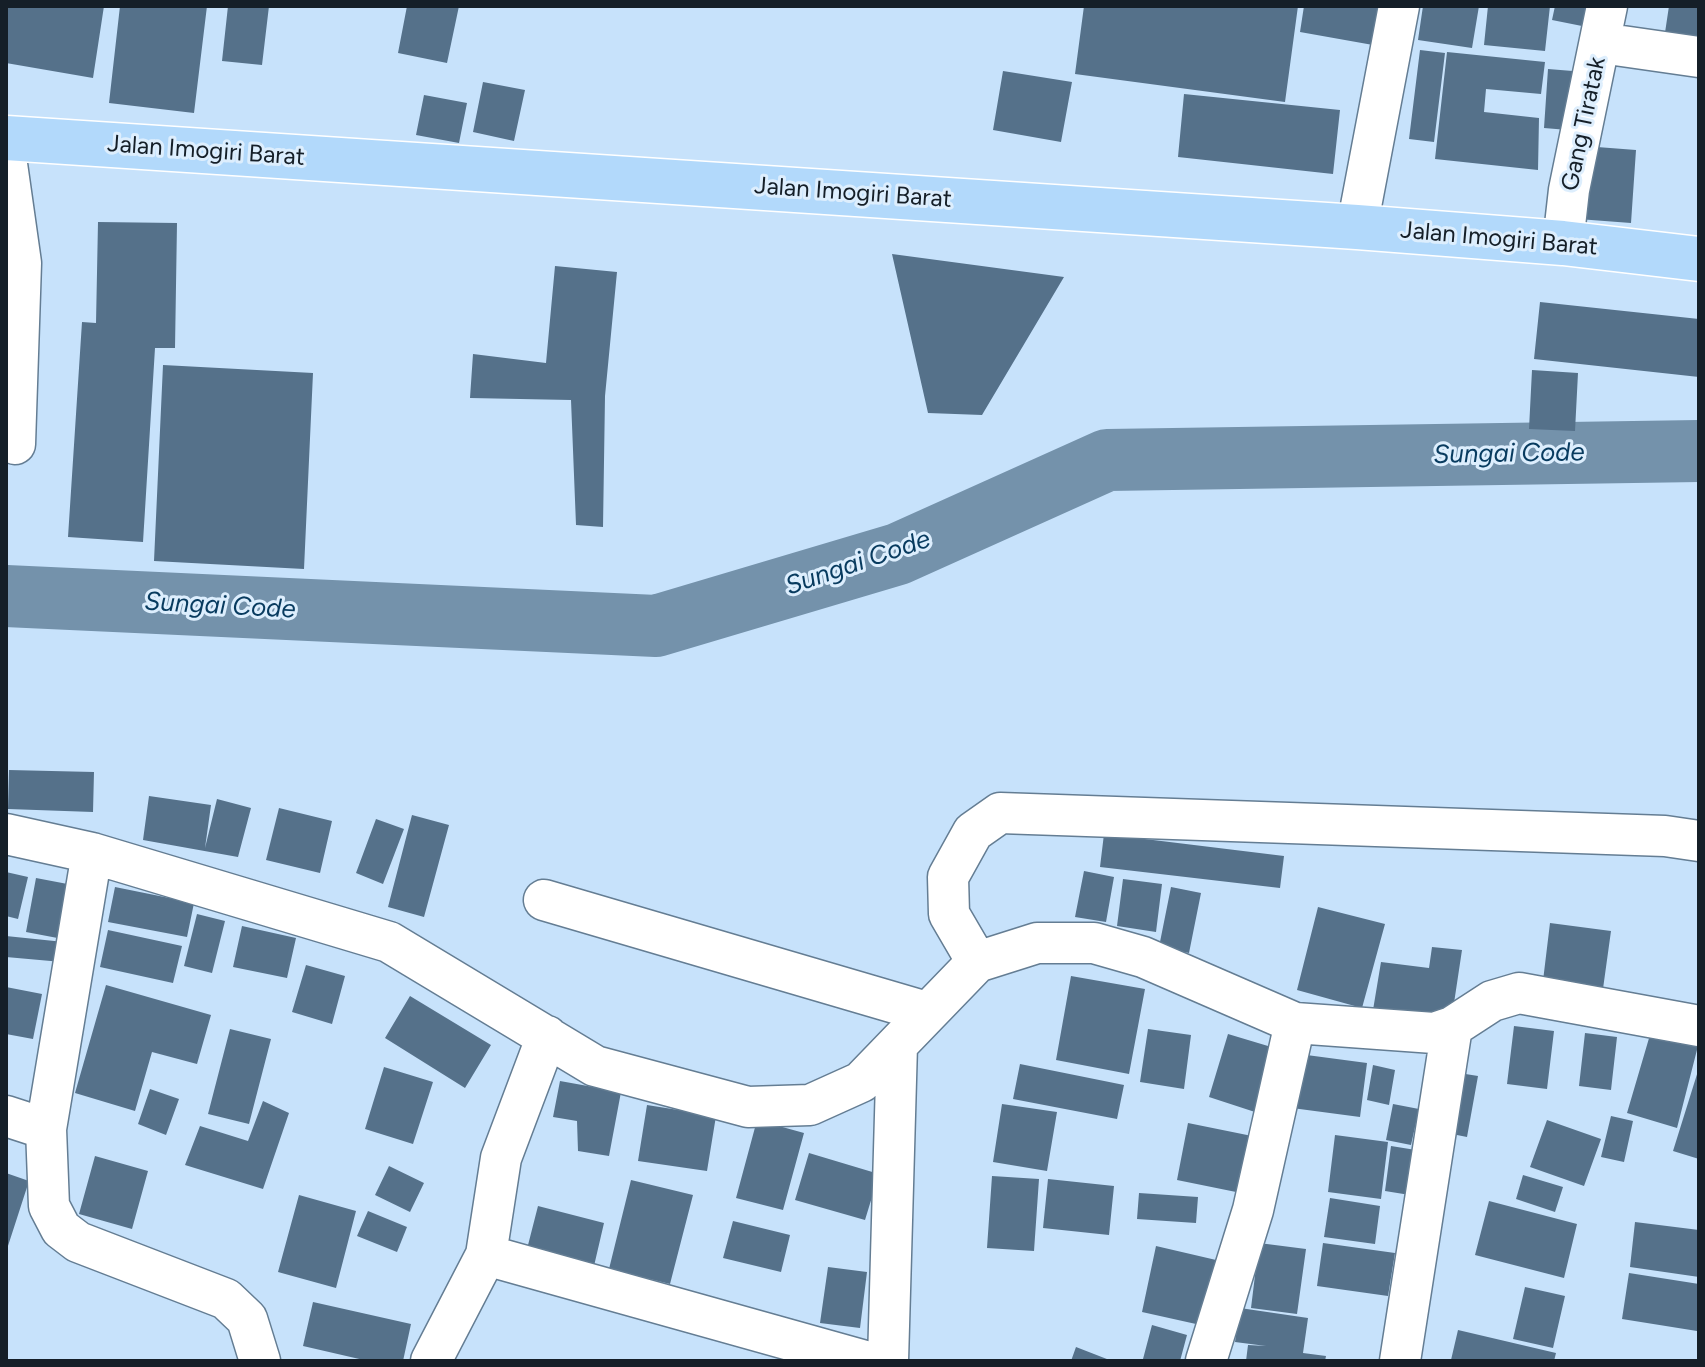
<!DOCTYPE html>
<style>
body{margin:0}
#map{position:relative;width:1705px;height:1367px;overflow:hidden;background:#c7e2fb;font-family:Figtree,sans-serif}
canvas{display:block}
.frame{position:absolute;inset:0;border:8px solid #151f28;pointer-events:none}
</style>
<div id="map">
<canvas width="1705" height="1367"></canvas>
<div class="frame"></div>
</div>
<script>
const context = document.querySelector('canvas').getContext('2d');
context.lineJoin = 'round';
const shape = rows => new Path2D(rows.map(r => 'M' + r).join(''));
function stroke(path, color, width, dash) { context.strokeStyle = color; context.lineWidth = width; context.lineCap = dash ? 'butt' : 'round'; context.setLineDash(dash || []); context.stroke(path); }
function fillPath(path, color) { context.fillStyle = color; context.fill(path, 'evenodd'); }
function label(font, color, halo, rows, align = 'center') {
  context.font = font + ' Figtree,sans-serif'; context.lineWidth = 6; context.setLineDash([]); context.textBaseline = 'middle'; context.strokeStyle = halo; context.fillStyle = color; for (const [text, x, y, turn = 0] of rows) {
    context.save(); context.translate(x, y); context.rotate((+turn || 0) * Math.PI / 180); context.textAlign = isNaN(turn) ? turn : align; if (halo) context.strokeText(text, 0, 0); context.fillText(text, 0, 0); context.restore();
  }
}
const river = shape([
 [6,596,656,626,898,554,1107,460,1699,451]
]);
const building = shape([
 [6,6,104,6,93,78,6,63],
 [120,6,207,6,194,113,109,103],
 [228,6,269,6,262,65,222,61],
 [407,6,459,6,447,63,398,53],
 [1084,6,1298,6,1285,102,1075,74],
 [1304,6,1380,6,1373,45,1300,32],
 [1423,6,1479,6,1472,48,1418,40],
 [1488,6,1550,6,1545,51,1484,45],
 [1555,6,1591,6,1587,27,1552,20],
 [1669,6,1699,6,1699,50,1663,46],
 [1420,50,1445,53,1434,142,1409,139],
 [1447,52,1545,62,1541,94,1486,89,1484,112,1539,118,1538,170,1435,159],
 [1548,69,1585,72,1580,131,1544,128],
 [1003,71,1072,82,1061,142,993,130],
 [483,82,525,90,514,141,473,132],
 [1184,94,1340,110,1333,174,1178,157],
 [424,95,467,103,459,143,416,135],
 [1584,146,1636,150,1631,223,1578,219],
 [98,222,177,223,175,348,155,348,143,542,68,537,82,322,96,323],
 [892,254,1064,277,982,415,928,413],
 [555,266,617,272,605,396,603,527,576,525,571,400,470,398,473,354,546,363],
 [1540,302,1699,319,1699,377,1534,359],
 [163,365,313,373,304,569,154,561],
 [1532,370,1578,373,1575,431,1529,429],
 [9,770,94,772,93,812,8,809],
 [149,796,211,805,205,848,217,799,251,808,238,857,143,840],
 [279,808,332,821,320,873,266,860],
 [412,815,449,825,424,917,388,907],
 [376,819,404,829,383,884,356,873],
 [1104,834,1284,856,1280,888,1100,867],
 [1084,871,1114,877,1106,922,1075,917],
 [6,872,28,877,18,919,6,916],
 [36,878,78,886,68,940,26,932],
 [1123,879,1162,884,1156,932,1117,926],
 [115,887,194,903,187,937,108,922],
 [1171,887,1201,893,1189,953,1159,947],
 [1318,907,1385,924,1362,1008,1297,990],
 [197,914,225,921,212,973,184,966],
 [1550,923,1611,931,1602,996,1542,989],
 [242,926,296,938,287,978,233,967],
 [108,930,182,946,173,983,100,967],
 [6,936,64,942,62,962,6,957],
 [1432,947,1462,950,1451,1023,1373,1010,1381,962,1429,968],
 [306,965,345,976,332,1024,292,1012],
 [1071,976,1145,989,1129,1074,1056,1060],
 [106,985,211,1015,197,1064,152,1052,135,1111,75,1093],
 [6,987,42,994,33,1039,6,1034],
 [410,996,491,1045,465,1088,385,1038],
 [1514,1026,1554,1031,1547,1089,1507,1084],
 [1652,1028,1699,1042,1677,1128,1627,1113],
 [230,1029,271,1039,249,1124,208,1114],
 [1148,1029,1191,1035,1184,1089,1140,1082],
 [1585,1033,1617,1037,1611,1090,1579,1086],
 [1228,1034,1278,1049,1258,1113,1209,1097],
 [1299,1054,1367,1063,1360,1117,1292,1108],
 [1020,1064,1124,1085,1117,1119,1013,1099],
 [1373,1065,1395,1070,1389,1105,1367,1100],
 [384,1067,433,1082,413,1144,365,1129],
 [1698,1071,1699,1071,1699,1159,1673,1151],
 [1453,1072,1478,1076,1467,1137,1442,1132],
 [560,1081,621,1092,609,1156,578,1151,577,1121,553,1117],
 [150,1089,179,1099,166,1135,138,1124],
 [263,1101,289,1113,263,1189,185,1165,200,1126,248,1141],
 [1002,1104,1057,1112,1047,1171,993,1162],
 [1393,1104,1419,1109,1411,1145,1386,1140],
 [647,1105,716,1116,707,1171,638,1161],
 [1611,1116,1633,1121,1624,1162,1601,1157],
 [757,1120,804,1133,783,1210,736,1198],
 [1547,1120,1601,1139,1584,1186,1530,1167],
 [1188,1123,1252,1136,1241,1193,1177,1180],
 [1335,1135,1388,1142,1381,1199,1328,1192],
 [1391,1146,1422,1151,1416,1196,1385,1191],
 [809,1153,879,1174,865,1220,795,1200],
 [95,1156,148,1171,132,1229,79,1214],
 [389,1166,424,1183,410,1212,375,1195],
 [6,1173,29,1181,7,1249,6,1249],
 [1523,1175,1563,1187,1555,1212,1516,1199],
 [992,1176,1039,1179,1034,1251,987,1248],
 [1048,1179,1114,1186,1109,1235,1043,1228],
 [631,1180,693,1195,670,1284,609,1269],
 [1139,1193,1198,1197,1196,1223,1137,1219],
 [299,1195,356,1211,336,1288,278,1272],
 [1330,1198,1380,1206,1375,1244,1324,1237],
 [1489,1201,1577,1224,1564,1278,1475,1255],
 [538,1206,604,1223,594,1266,527,1249],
 [368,1211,407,1227,397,1252,357,1236],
 [733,1221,790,1235,781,1272,723,1258],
 [1635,1222,1699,1230,1699,1277,1630,1267],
 [1259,1243,1306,1249,1297,1314,1251,1308],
 [1323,1243,1395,1253,1388,1296,1317,1286],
 [1156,1246,1229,1263,1214,1328,1142,1312],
 [828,1267,867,1272,860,1328,820,1323],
 [1629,1273,1699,1284,1697,1331,1622,1319],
 [1525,1287,1565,1296,1553,1348,1513,1339],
 [313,1302,411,1324,403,1361,368,1361,303,1346],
 [1240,1308,1308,1318,1303,1353,1326,1356,1325,1361,1246,1361,1248,1345,1266,1346,1235,1342],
 [1152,1325,1187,1335,1180,1361,1143,1359],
 [1458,1330,1556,1353,1554,1361,1451,1360],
 [1076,1347,1112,1361,1071,1361]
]);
const minor = shape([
 [1601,43,1699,57],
 [6,157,21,263,15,444],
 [1357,227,1399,6],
 [1563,243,1569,190,1607,6],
 [6,834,92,853,389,942,595,1066,748,1107,810,1105,861,1082,977,962,1037,943,1094,943,1143,957,1295,1023,1434,1033,1452,1027,1492,1001,1519,993,1699,1026],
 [92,853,46,1129,49,1206,61,1229,78,1242,226,1299,247,1319,260,1361],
 [544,900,926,1012],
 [977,962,949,914,948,877,973,832,1000,813,1665,836,1699,841],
 [6,1116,46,1129],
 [486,1255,501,1158,547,1036],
 [431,1361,486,1255,865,1361],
 [888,1361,897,1045],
 [1206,1361,1253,1210,1295,1023],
 [1400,1361,1452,1027]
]);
const major = shape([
 [6,138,1357,227,1563,243,1699,259]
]);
const streetNames = [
 ["Gang Tiratak",1584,124,-78],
 ["Jalan Imogiri Barat",206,151,4],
 ["Jalan Imogiri Barat",853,193,4],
 ["Jalan Imogiri Barat",1499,239,5]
];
const waterNames = [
 ["Sungai Code",1509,454,-1],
 ["Sungai Code",858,563,-19],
 ["Sungai Code",220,606,3]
];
stroke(river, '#7492ab', 62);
fillPath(building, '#55718a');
stroke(minor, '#647d93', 43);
stroke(major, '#fff', 47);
stroke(minor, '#fff', 40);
stroke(major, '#b2d9fb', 44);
label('24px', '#151f28', '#ddeefd', streetNames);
label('italic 26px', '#083b5f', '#ddeefd', waterNames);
</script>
